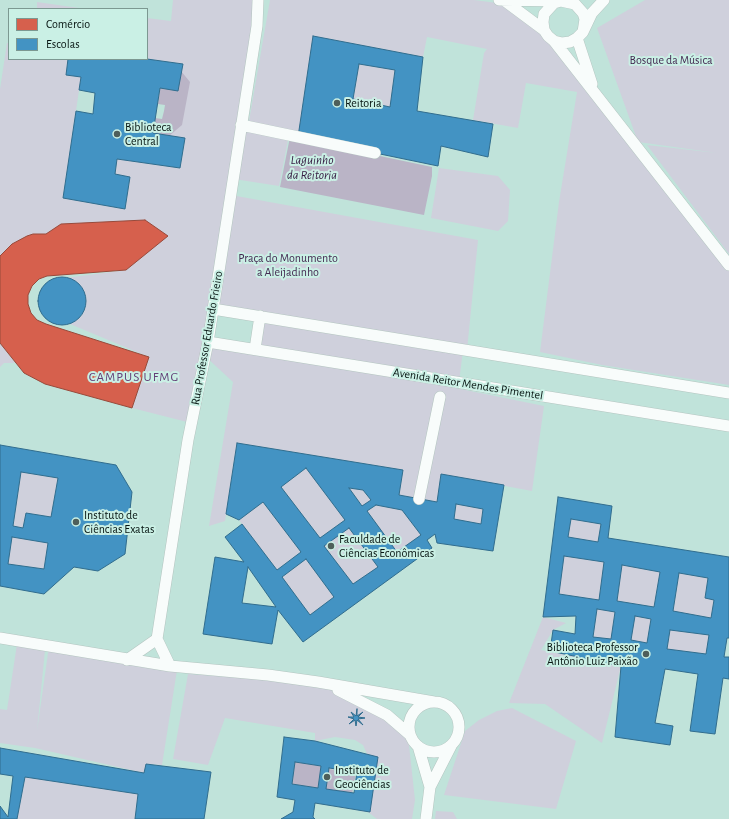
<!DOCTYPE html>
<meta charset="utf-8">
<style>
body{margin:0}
#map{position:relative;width:729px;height:819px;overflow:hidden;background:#d2e8e2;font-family:"Alegreya Sans",sans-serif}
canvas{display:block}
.legend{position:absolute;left:8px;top:8px;width:140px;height:52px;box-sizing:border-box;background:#caf0e5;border:1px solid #7c9891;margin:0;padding:5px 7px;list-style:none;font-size:12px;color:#071512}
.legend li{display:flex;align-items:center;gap:8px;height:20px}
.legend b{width:20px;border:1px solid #7c9891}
</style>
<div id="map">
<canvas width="729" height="819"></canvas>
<ul class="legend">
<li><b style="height:11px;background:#d6604d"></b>Comércio</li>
<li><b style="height:11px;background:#4393c3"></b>Escolas</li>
</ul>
</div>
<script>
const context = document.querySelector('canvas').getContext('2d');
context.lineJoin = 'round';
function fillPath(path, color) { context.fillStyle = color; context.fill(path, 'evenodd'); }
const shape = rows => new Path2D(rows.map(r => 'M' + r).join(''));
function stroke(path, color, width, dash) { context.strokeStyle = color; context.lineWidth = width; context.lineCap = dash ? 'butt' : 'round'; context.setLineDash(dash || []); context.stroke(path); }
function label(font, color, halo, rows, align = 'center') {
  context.font = font + ' "Alegreya Sans",sans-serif'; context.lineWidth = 4; context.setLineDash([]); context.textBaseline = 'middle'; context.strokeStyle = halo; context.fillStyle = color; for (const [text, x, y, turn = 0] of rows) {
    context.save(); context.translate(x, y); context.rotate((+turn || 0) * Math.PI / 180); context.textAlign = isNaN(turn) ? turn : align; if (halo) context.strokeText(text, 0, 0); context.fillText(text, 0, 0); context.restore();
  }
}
const built = shape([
 [0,0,729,0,729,819,0,819],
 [9,9,147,9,147,59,9,59]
]);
const green = shape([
 [173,0,258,0,241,125,289,135,279,186,234,179,191,423,132,408,149,357,70,324,81,316,85,309,85,297,81,288,76,282,66,278,126,270,46,234,33,234,27,236,12,244,0,256,0,89,7,43,9,43,9,59,68,59,81,77,63,198,125,209,130,177,115,174,117,159,180,168,185,139,169,136,183,64,147,59,147,18,171,21],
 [270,0,474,0,505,4,542,33,729,270,729,385,602,365,540,352,559,202,577,92,526,83,518,128,473,120,484,53,487,49,427,37,423,57,317,37,299,135,249,121],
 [645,0,729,0,729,254,647,145,717,153,638,142,597,28],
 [37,2,86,9,37,9],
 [359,64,395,70,390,107,353,99],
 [439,168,498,176,510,190,508,221,498,231,431,218],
 [231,195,478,240,467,350,463,350,459,382,431,383,544,406,532,491,441,474,437,502,399,495,403,470,237,443,225,521,209,526,233,382,205,356,208,342,255,349,260,316,213,309],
 [0,343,15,363,4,363,0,367],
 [306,468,345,520,320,538,281,487],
 [21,472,58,478,51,517,26,513,23,528,13,526],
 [349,488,363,490,371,500,362,506],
 [263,502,301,552,277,570,239,520],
 [456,504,483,509,481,524,454,519],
 [376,505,402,510,421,535,397,552,367,511],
 [571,519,601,524,598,542,568,537],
 [349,528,378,567,353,584,324,546],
 [12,537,48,543,44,569,8,564],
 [564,556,604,562,599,600,559,594],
 [306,559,334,597,310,615,282,577],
 [622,565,660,572,654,607,617,601],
 [679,573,708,578,705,597,714,600,711,618,673,611],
 [597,609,615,612,611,639,593,637],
 [635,616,651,619,647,643,631,640],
 [543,617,566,623,553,630,541,650,621,666,602,743,545,704,509,703],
 [670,630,709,635,706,654,667,649],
 [17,644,45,650,37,731,49,646,177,670,162,765,146,764,144,773,35,748,0,743,0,709,7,710],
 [188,674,317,683,318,682,385,717,408,736,415,800,412,819,377,819,368,812,360,811,368,756,363,745,355,740,335,737,315,741,315,733,225,718,208,765,173,759],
 [512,708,576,741,556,809,444,795,465,731,479,720,497,711],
 [25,777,138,794,135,819,17,819],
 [436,811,453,812,457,819,435,819]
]);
const water = shape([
 [181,71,190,82,182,125,169,136,153,133,155,118,162,119,164,111,165,105,158,104,160,88],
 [290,137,432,167,432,176,424,215,280,187],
 [295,762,321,766,318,788,292,784],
 [329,769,356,773,352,794,326,790]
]);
const shops = shape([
 [145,220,168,236,126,270,47,276,39,279,32,286,28,295,28,304,31,313,37,320,46,324,149,357,132,408,45,384,24,373,0,343,0,256,12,244,27,236,33,234,46,234,61,224,145,220]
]);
const schools = shape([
 [313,36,423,57,417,111,493,124,488,157,441,146,438,166,298,137,313,36],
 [359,64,395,70,390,107,353,99,359,64],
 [68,59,147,59,183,64,178,91,160,88,153,133,185,138,180,168,117,159,115,174,130,177,125,209,63,198,76,111,93,114,95,93,79,90,81,77,66,75,68,59],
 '38 301a24 24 0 1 1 48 0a24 24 0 1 1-48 0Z',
 [237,443,403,470,399,495,437,502,441,474,504,485,493,551,437,543,435,534,427,540,432,548,303,642,278,610,272,644,203,634,215,557,244,562,225,537,242,524,277,570,301,552,263,502,239,520,226,514,237,443],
 [306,468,345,520,320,538,281,487,306,468],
 [349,488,363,490,371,500,362,506,349,488],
 [456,504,483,509,481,524,454,519,456,504],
 [376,505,402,510,421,535,397,552,367,511,376,505],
 [349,528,378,567,353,584,324,546,349,528],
 [306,559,334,597,310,615,282,577,306,559],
 [248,567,276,607,242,603,248,567],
 [0,445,116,465,132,492,125,554,98,571,74,567,44,594,0,586,0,445],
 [21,472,58,478,51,517,26,513,23,528,13,526,21,472],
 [12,537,48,543,44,569,8,564,12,537],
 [558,497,612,506,608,538,729,557,729,638,727,638,724,657,729,657,729,679,723,678,715,734,690,731,698,674,665,669,655,723,673,726,670,745,615,737,621,666,550,651,553,630,575,634,576,616,543,617,558,497],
 [571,519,601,524,598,542,568,537,571,519],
 [564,556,604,562,599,600,559,594,564,556],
 [622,565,660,572,654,607,617,601,622,565],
 [679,573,708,578,705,598,714,600,711,618,673,611,679,573],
 [597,609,615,612,611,639,593,637,597,609],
 [635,616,651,619,647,643,631,640,635,616],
 [670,630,709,635,706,654,667,649,670,630],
 [357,709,357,716,363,712,358,717,365,718,358,719,363,725,357,720,356,726,355,720,349,724,354,719,348,717,354,717,351,712,356,716,357,709],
 [284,737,315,741,378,757,370,812,315,803,313,817,315,819,281,819,293,812,295,800,277,797,284,737],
 [295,762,321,766,318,788,292,784,295,762],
 [329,768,357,772,354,793,326,789,329,768],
 [0,748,144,773,146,764,211,772,204,819,135,819,138,794,25,777,17,819,0,819,0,806,8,817,13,776,0,774,0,748]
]);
const street = shape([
 [499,0,560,1],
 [505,1,544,30],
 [583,32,585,19,583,13,575,4,561,1,554,3,544,14,543,22,544,30,548,36,554,41,729,265],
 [577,38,592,84],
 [554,41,562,43,570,42,577,38,583,32,592,13,604,0],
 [241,125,375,153],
 [213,309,729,393],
 [208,342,729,426],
 [255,349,260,316],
 [419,499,440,397],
 [0,638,170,666,268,675,318,682,434,702],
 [157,639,170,666],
 [127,660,157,639,188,440,208,342,257,26,258,0],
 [338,690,387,715,409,734],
 '409 727a25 25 0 1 1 50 0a25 25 0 1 1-50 0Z',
 [418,746,430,787],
 [426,819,430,787,451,746]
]);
const markers = [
 [337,103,4,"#4e5f5b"],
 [117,134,4,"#4e5f5b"],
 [76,522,4,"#4e5f5b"],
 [331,546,4,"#4e5f5b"],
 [646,654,4,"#4e5f5b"],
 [327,777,4,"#4e5f5b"]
];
const parkNames = [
 ["Bosque da Música",671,60],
 ["Praça do Monumento",288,258],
 ["a Aleijadinho",288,272]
];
const poiNames = [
 ["Reitoria",345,103],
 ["Biblioteca",125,127],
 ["Central",125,141],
 ["Instituto de",84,515],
 ["Ciências Exatas",84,529],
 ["Faculdade de",339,539],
 ["Ciências Econômicas",339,553],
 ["Biblioteca Professor",638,647,"right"],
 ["Antônio Luiz Paixão",638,661,"right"],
 ["Instituto de",335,770],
 ["Geociências",335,784]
];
const streetNames = [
 ["Rua Professor Eduardo Frieiro",207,338,-80],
 ["Avenida Reitor Mendes Pimentel",468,384,9]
];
const waterNames = [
 ["Laguinho",312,160],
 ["da Reitoria",312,175]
];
const neighbourhoodNames = [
 ["CAMPUS UFMG",134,377]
];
fillPath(built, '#c0e3da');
fillPath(green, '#cfd0dc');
fillPath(water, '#bab4c6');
fillPath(shops, '#d6604d');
stroke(shops, '#984a3b', 1);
fillPath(schools, '#4393c3');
stroke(schools, '#316d8e', 1);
stroke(street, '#b4c5c0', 12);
stroke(street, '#f8fcfb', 11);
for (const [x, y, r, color] of markers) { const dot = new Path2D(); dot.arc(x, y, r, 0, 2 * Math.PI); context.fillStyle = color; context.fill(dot); stroke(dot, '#caf0e5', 1.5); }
label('12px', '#442a52', '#caf0e5', parkNames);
label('12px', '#071512', '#caf0e5', poiNames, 'left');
label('12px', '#071512', '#caf0e5', streetNames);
label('italic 13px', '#371e44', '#caf0e5', waterNames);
context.letterSpacing = '1px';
label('13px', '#643f78', '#caf0e5', neighbourhoodNames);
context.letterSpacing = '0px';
</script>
